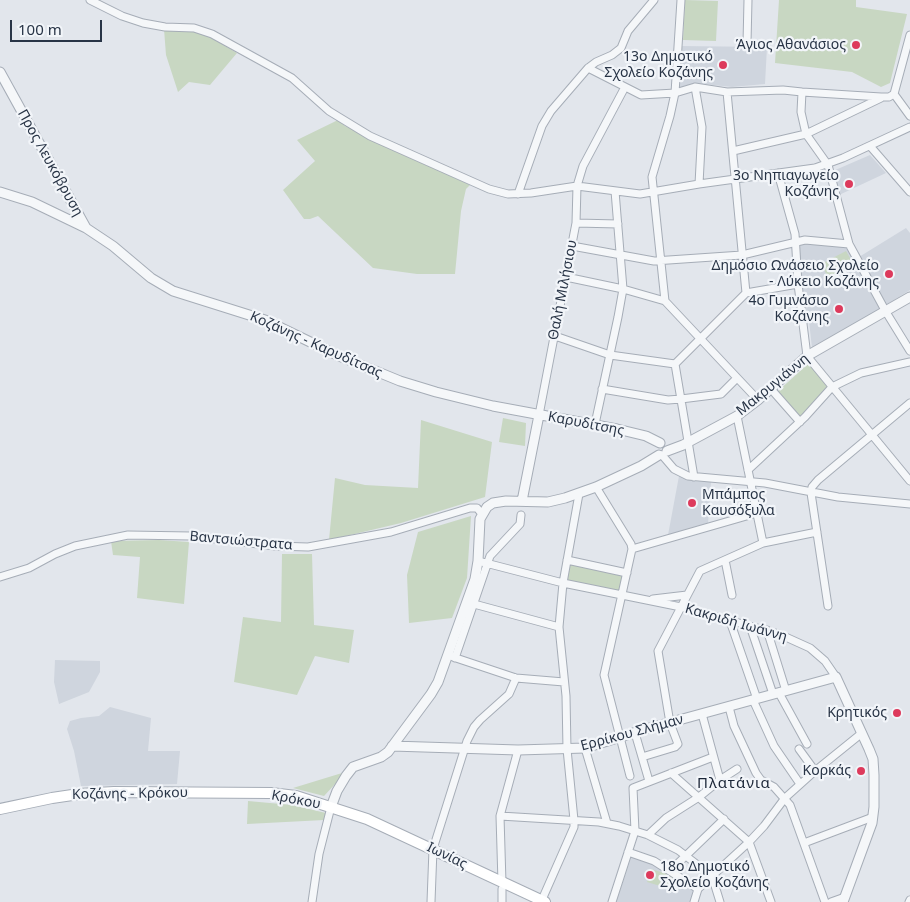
<!DOCTYPE html>
<meta charset="utf-8">
<style>
body{margin:0}
#map{position:relative;width:910px;height:902px;overflow:hidden;background:#e2e6ec;font-family:"Noto Sans",sans-serif}
canvas{display:block}
.scale{position:absolute;left:10px;top:20px;width:92px;height:22px;box-sizing:border-box;border:2px solid #283446;border-top:0;padding-left:6px;font-size:15px;line-height:18px;white-space:nowrap;color:#283446;-webkit-text-stroke:4px #f2f5f9;paint-order:stroke}
</style>
<div id="map">
<canvas width="910" height="902"></canvas>
<div class="scale">100 m</div>
</div>
<script>
const context = document.querySelector('canvas').getContext('2d');
context.lineJoin = 'round';
function fillPath(path, color) { context.fillStyle = color; context.fill(path, 'evenodd'); }
const shape = rows => new Path2D(rows.map(r => 'M' + r).join(''));
function stroke(path, color, width, dash) { context.strokeStyle = color; context.lineWidth = width; context.lineCap = dash ? 'butt' : 'round'; context.setLineDash(dash || []); context.stroke(path); }
function label(font, color, halo, rows, align = 'center') {
  context.font = font + ' "Noto Sans",sans-serif'; context.lineWidth = 4.5; context.setLineDash([]); context.textBaseline = 'middle'; context.strokeStyle = halo; context.fillStyle = color; for (const [text, x, y, turn = 0] of rows) {
    context.save(); context.translate(x, y); context.rotate((+turn || 0) * Math.PI / 180); context.textAlign = isNaN(turn) ? turn : align; if (halo) context.strokeText(text, 0, 0); context.fillText(text, 0, 0); context.restore();
  }
}
const built = shape([
 [680,46,767,47,765,84,732,87,695,83,678,88],
 [870,155,886,173,839,195,833,171],
 [906,228,910,233,910,290,886,305,859,257],
 [806,242,848,247,882,308,812,348,808,312,805,312,798,244],
 [679,476,694,481,711,482,708,524,668,535],
 [55,660,100,661,100,672,89,692,59,704,54,682],
 [110,707,151,718,148,751,180,751,177,784,81,786,74,751,67,729,70,721,81,718,99,716],
 [632,855,654,863,693,888,692,902,616,902]
]);
const green = shape([
 [685,0,718,1,716,41,683,40],
 [779,0,856,0,856,7,907,14,890,83,881,87,852,72,775,63],
 [164,29,197,32,208,36,237,53,210,85,189,82,178,92,166,55],
 [338,120,345,126,372,139,470,185,466,189,461,211,455,274,417,274,373,268,318,216,310,219,304,219,283,190,315,161,297,140],
 [846,251,854,265,829,279,821,264],
 [809,363,829,387,800,419,777,392],
 [503,418,526,423,525,446,499,442],
 [421,420,492,442,485,497,401,523,329,540,335,478,365,485,418,488],
 [471,516,467,578,452,618,409,623,407,575,418,532],
 [159,540,189,542,184,604,137,598,140,557,113,555,111,541],
 [282,554,312,554,314,625,354,630,349,663,315,656,297,695,234,682,243,617,281,622],
 [571,563,624,575,620,592,567,580],
 [342,773,337,782,324,796,293,788],
 [248,801,292,805,326,813,324,820,247,824],
 [651,869,674,876,670,889,647,882]
]);
const minor = shape([
 [90,0,122,16,143,23,165,27,194,28,212,34,292,78,329,111,370,136,489,189,508,194,531,193,577,186,640,194,699,184,815,168,843,158,910,127],
 [681,0,675,93,670,116,652,177,665,301,758,400],
 [747,43,748,0],
 [588,68,641,95,675,93,695,87,727,92,783,90,802,92,881,97,889,97,894,94],
 [695,87,702,127,699,184],
 [727,92,746,293],
 [802,92,801,112,806,134,828,165,849,244,886,312,910,351],
 [894,94,910,35],
 [894,94,910,116],
 [870,146,910,192],
 [733,151,806,134,881,98],
 [778,173,795,234,798,284,807,356,910,481],
 [518,194,542,126,551,111,588,68,596,62,612,55,621,48,628,31,654,0],
 [576,223,618,224],
 [572,246,654,261,742,255,805,240,849,244],
 [566,277,623,289,665,301],
 [555,336,610,355,675,364],
 [675,364,746,293,798,284],
 [675,364,694,477],
 [602,389,668,400,681,399,721,394,737,378],
 [771,389,800,422],
 [539,415,576,223,577,186,583,166,625,87],
 [737,416,763,543],
 [595,424,618,317,623,289,615,191],
 [662,455,674,469,688,476,765,483,838,497,910,504],
 [748,470,805,417,832,387,861,373,910,362],
 [596,487,631,544,632,549,604,675,630,776],
 [632,549,757,513],
 [567,560,627,573],
 [725,560,732,595],
 [478,561,563,583,681,607,779,634,810,648,825,661,836,677],
 [0,577,29,568,55,554,75,546,128,535,191,536,275,546,308,547,391,532,470,508,477,508,482,514],
 [653,599,687,595],
 [474,604,559,627],
 [828,606,811,493,812,487,818,480,910,403],
 [730,621,757,699],
 [750,626,773,694],
 [767,630,786,691],
 [453,657,516,678,564,682],
 [455,658,490,556,520,524,521,515],
 [779,693,807,744],
 [753,700,774,746,800,784],
 [729,707,734,726,756,773,761,780,774,787,790,805,825,902],
 [702,714,720,780],
 [635,733,649,781],
 [585,748,607,823],
 [799,749,815,771],
 [642,757,675,747,678,744,670,723,658,651,700,571,763,543,817,532],
 [671,773,749,842,771,902],
 [500,816,599,822,619,826,648,835,678,850,712,876,720,902],
 [648,835,666,818,699,797,720,780,737,769],
 [804,843,873,817],
 [628,852,654,861,698,889],
 [671,870,724,819],
 [502,883,500,816,518,750],
 [502,889,502,902],
 [698,889,749,842,764,826,785,798,815,771,862,733],
 [312,902,319,854,331,807],
 [431,902,433,849,467,741,474,727,480,720,509,694,516,678],
 [541,902,574,827,574,820,567,749,566,696,559,627,563,583,579,494],
 [612,902,635,831,633,788,713,757],
 [694,902,698,889],
 [831,902,845,897],
 [909,902,910,900]
]);
const tertiary = shape([
 [0,72,86,228],
 [0,192,32,202,86,228,113,246,151,278,173,291,265,320,339,356,400,381,436,392,493,406,617,429,646,436,660,443],
 [667,451,683,445,737,416,758,400,807,356,910,297],
 [522,501,539,415],
 [392,746,518,750,585,748,646,729,836,677,869,749,873,759,874,775,874,807,872,823,843,902],
 [331,807,337,791,346,776,353,767,381,757,388,752,431,694,438,682,475,579,478,561,480,519,487,507,493,503,506,501,548,502,565,498,596,487,641,466,659,455]
]);
const secondary = shape([
 [0,809,52,798,79,794,114,792,271,793,296,796,367,819,545,902]
]);
const markers = [
 [856,45,5,"#dd3a5c"],
 [723,65,5,"#dd3a5c"],
 [849,184,5,"#dd3a5c"],
 [889,274,5,"#dd3a5c"],
 [839,309,5,"#dd3a5c"],
 [692,503,5,"#dd3a5c"],
 [897,713,5,"#dd3a5c"],
 [861,771,5,"#dd3a5c"],
 [650,875,5,"#dd3a5c"]
];
const poiNames = [
 ["Άγιος Αθανάσιος",846,45],
 ["13ο Δημοτικό",713,57],
 ["Σχολείο Κοζάνης",713,73],
 ["3ο Νηπιαγωγείο",839,176],
 ["Κοζάνης",839,192],
 ["Δημόσιο Ωνάσειο Σχολείο",879,266],
 ["- Λύκειο Κοζάνης",879,282],
 ["4ο Γυμνάσιο",829,301],
 ["Κοζάνης",829,317],
 ["Μπάμπος",702,495,"left"],
 ["Καυσόξυλα",702,511,"left"],
 ["Κρητικός",887,713],
 ["Κορκάς",851,771],
 ["18ο Δημοτικό",660,867,"left"],
 ["Σχολείο Κοζάνης",660,883,"left"]
];
const streetNames = [
 ["Προς Λευκόβρυση",50,163,61],
 ["Θαλή Μιλήσιου",563,290,-79],
 ["Κοζάνης - Καρυδίτσας",316,345,24],
 ["Μακρυγιάννη",773,385,-39],
 ["Καρυδίτσης",586,424,11],
 ["Βαντσιώστρατα",241,541,5],
 ["Κακριδή Ιωάννη",736,623,16],
 ["Ερρίκου Σλήμαν",632,733,-15],
 ["Κοζάνης - Κρόκου",130,794,-1],
 ["Κρόκου",296,800,11],
 ["Ιωνίας",447,856,26]
];
const neighbourhoodNames = [
 ["Πλατάνια",734,784]
];
fillPath(built, '#cfd5de');
fillPath(green, '#c8d7c2');
stroke(minor, '#a6adb7', 9);
stroke(tertiary, '#a6adb7', 11);
stroke(secondary, '#a6adb7', 12);
stroke(minor, '#f5f7f9', 7);
stroke(tertiary, '#f5f7f9', 9);
stroke(secondary, '#fff', 10);
for (const [x, y, r, color] of markers) { const dot = new Path2D(); dot.arc(x, y, r, 0, 2 * Math.PI); context.fillStyle = color; context.fill(dot); stroke(dot, '#f2f5f9', 2); }
label('14px', '#283446', '#f2f5f9', poiNames, 'right');
label('14px', '#283446', '#f2f5f9', streetNames);
context.letterSpacing = '1px';
label('15px', '#1a2537', '#f2f5f9', neighbourhoodNames);
context.letterSpacing = '0px';
</script>
